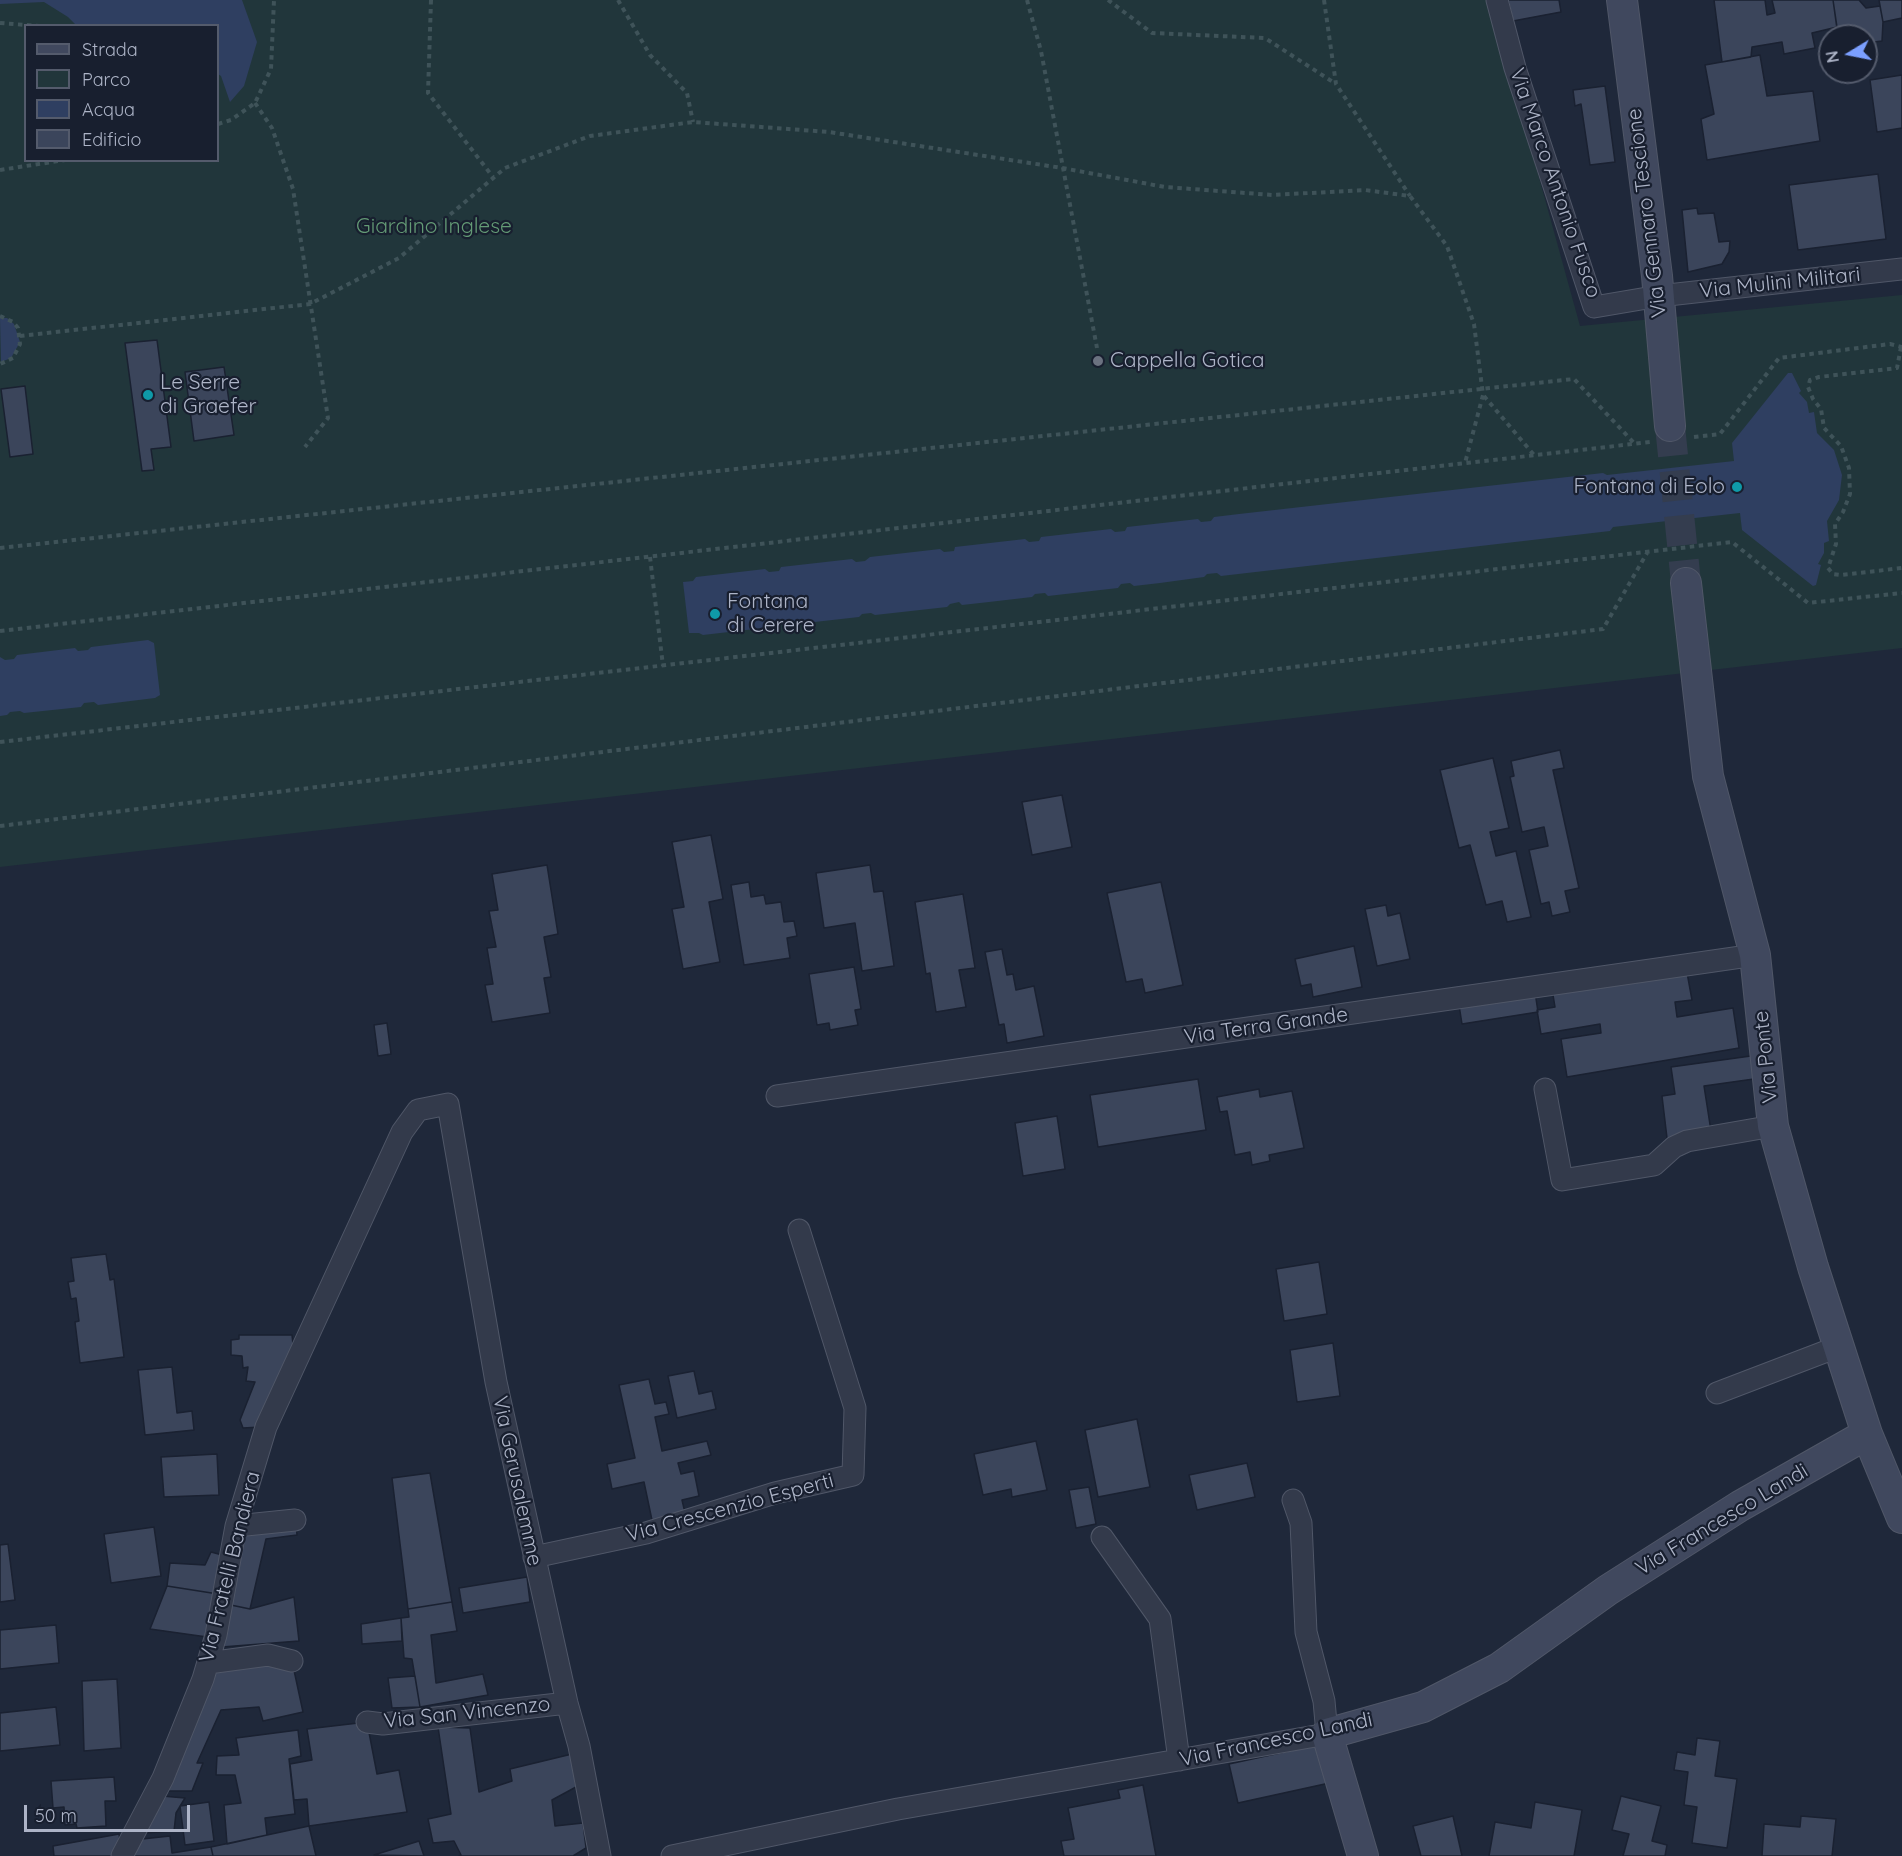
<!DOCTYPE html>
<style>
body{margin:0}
#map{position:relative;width:1902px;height:1856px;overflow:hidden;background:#1f283a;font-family:Quicksand,sans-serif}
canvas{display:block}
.legend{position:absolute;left:24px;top:24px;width:195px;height:138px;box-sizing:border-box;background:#181f2f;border:2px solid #545b6c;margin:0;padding:8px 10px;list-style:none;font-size:18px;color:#adb4c7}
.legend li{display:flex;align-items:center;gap:12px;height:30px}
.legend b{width:30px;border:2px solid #545b6c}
.north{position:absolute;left:1818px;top:24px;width:60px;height:60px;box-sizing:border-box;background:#181f2f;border:2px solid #545b6c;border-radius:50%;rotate:260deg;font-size:16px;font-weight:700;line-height:24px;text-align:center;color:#adb4c7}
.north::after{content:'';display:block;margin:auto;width:21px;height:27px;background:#7b9fff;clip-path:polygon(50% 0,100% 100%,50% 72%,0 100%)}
.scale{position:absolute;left:24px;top:1805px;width:166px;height:27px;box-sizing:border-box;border:3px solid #adb4c7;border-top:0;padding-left:8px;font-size:18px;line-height:21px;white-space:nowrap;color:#adb4c7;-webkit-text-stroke:4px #181f2f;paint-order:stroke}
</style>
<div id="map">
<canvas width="1902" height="1856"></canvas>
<ul class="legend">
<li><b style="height:8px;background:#40485e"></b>Strada</li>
<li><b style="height:16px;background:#21363b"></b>Parco</li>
<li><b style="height:16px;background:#2f3f61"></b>Acqua</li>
<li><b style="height:16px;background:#3b455b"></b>Edificio</li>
</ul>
<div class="north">N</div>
<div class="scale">50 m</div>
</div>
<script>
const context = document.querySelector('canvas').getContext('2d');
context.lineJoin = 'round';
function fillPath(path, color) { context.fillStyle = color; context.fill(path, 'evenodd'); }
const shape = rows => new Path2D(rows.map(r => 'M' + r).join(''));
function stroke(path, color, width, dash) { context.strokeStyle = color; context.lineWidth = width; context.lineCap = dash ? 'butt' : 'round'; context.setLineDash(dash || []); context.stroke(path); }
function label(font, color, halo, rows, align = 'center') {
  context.font = font + ' Quicksand,sans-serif'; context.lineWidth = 4.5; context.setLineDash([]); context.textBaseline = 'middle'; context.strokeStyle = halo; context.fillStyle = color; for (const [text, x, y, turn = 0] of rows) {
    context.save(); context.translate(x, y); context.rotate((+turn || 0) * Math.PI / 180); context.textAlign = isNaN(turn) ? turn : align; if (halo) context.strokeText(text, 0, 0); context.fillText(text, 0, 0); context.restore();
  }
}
const green = shape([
 [0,0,1490,0,1580,326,1902,295,1902,648,0,867],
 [26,26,218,26,218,160,26,160]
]);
const water = shape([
 [0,0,242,0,257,42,244,86,230,102,221,76,218,74,218,26,76,25,68,17,44,2,0,4],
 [0,318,7,318,14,324,20,342,11,358,1,362],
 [1788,373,1792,373,1801,391,1799,393,1807,402,1809,413,1814,412,1817,433,1834,450,1842,475,1839,500,1827,521,1829,541,1824,543,1824,553,1818,564,1821,565,1816,585,1813,586,1742,530,1740,513,1613,527,1610,531,1221,576,1217,573,1207,574,1204,577,1160,583,1134,586,1130,583,1121,584,1118,588,1048,596,1045,593,1035,594,1032,597,989,602,962,605,959,602,950,604,947,607,875,615,871,613,862,614,859,617,788,625,785,623,775,624,772,627,703,635,699,633,689,633,683,582,693,581,696,577,765,569,769,572,779,571,781,567,852,559,856,562,865,561,870,557,940,549,944,552,954,551,955,547,1025,539,1029,542,1039,541,1041,537,1111,529,1115,532,1125,531,1127,527,1198,519,1201,522,1211,521,1214,517,1239,514,1603,473,1607,475,1734,461,1732,443],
 [148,640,154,643,160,695,155,698,98,705,94,702,84,703,81,707,24,713,20,711,10,712,7,715,0,716,0,657,5,660,14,659,17,655,75,648,78,651,88,650,91,647]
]);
const building = shape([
 [1508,0,1559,0,1561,12,1513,21,1508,0],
 [1714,0,1765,0,1767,15,1775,13,1772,0,1833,0,1837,27,1812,33,1815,48,1784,54,1782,42,1752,47,1751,57,1722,62,1714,0],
 [1833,0,1859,0,1866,8,1880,6,1883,22,1882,41,1866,43,1866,36,1838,36,1833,0],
 [1879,0,1902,0,1902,18,1883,22,1879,0],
 [1760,55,1767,96,1813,91,1820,141,1707,160,1701,119,1714,114,1705,65,1760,55],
 [1902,75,1902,128,1877,132,1870,80,1902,75],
 [1605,86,1615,162,1590,165,1581,104,1575,106,1573,90,1605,86],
 [1878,174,1886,239,1798,250,1789,185,1878,174],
 [1697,208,1698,214,1714,213,1719,242,1730,241,1729,252,1722,264,1688,272,1682,210,1697,208],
 [157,340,171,447,151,449,154,470,142,471,125,343,157,340],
 [224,367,234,435,194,441,185,372,224,367],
 [25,386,33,454,10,457,1,389,25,386],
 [1560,750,1564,768,1553,770,1579,888,1565,891,1570,912,1552,916,1549,902,1541,904,1529,850,1548,846,1544,827,1522,832,1510,777,1514,776,1511,761,1560,750],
 [1493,758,1509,828,1490,832,1496,856,1516,851,1531,917,1507,922,1502,901,1486,905,1470,845,1459,848,1440,770,1493,758],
 [1062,795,1072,847,1032,855,1022,802,1062,795],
 [711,835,723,899,709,902,720,962,683,969,672,909,684,907,672,842,711,835],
 [547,865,558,934,544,937,551,977,544,978,550,1013,492,1022,485,985,493,984,487,948,496,947,489,911,498,910,492,874,547,865],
 [870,865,874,892,883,891,894,966,862,971,855,923,824,928,816,873,870,865],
 [749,882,751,897,764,895,766,904,781,902,784,922,794,921,797,936,787,938,790,958,744,965,731,885,749,882],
 [1161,882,1183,985,1145,993,1142,979,1126,982,1107,893,1161,882],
 [963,894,975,968,959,970,966,1007,936,1012,930,973,926,974,915,902,963,894],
 [1386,905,1388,916,1400,913,1410,959,1377,966,1365,909,1386,905],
 [1354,946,1362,987,1313,997,1311,984,1301,986,1295,959,1354,946],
 [1002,949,1007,975,1013,974,1016,990,1034,986,1044,1036,1007,1043,1004,1024,999,1025,985,952,1002,949],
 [854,967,861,1009,855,1010,858,1025,830,1030,829,1023,817,1025,809,974,854,967],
 [1686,967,1692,1000,1675,1002,1677,1017,1733,1008,1739,1048,1567,1077,1561,1039,1601,1033,1600,1024,1541,1034,1537,1010,1555,1007,1552,989,1686,967],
 [1535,992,1538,1012,1462,1024,1459,1005,1535,992],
 [387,1023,391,1054,378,1056,374,1025,387,1023],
 [1758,1055,1761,1078,1704,1086,1711,1131,1667,1138,1662,1096,1675,1094,1671,1067,1758,1055],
 [1198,1079,1206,1130,1098,1147,1090,1095,1198,1079],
 [1259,1089,1260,1097,1292,1091,1304,1148,1269,1155,1270,1161,1252,1165,1250,1152,1235,1155,1227,1111,1220,1112,1217,1097,1259,1089],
 [1057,1116,1065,1169,1023,1176,1015,1123,1057,1116],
 [106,1254,110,1280,114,1279,124,1357,80,1363,75,1322,79,1321,76,1298,71,1299,68,1282,74,1281,71,1258,106,1254],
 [1319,1262,1327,1314,1284,1321,1276,1269,1319,1262],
 [239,1335,292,1335,294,1354,261,1427,243,1428,240,1420,255,1382,246,1381,248,1367,243,1368,242,1356,231,1355,231,1340,239,1339,239,1335],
 [1333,1343,1340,1396,1297,1402,1290,1350,1333,1343],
 [172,1367,177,1413,192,1411,194,1430,145,1435,138,1370,172,1367],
 [694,1371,699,1394,712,1391,716,1409,677,1418,668,1376,694,1371],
 [649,1379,655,1404,666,1402,669,1414,655,1417,662,1451,707,1441,711,1455,678,1463,681,1474,694,1471,699,1496,682,1500,686,1517,653,1525,644,1482,612,1489,607,1464,635,1458,619,1385,649,1379],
 [1137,1419,1150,1487,1098,1497,1085,1430,1137,1419],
 [1036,1441,1047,1490,1012,1497,1011,1489,983,1495,974,1454,1036,1441],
 [217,1454,219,1495,164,1497,161,1457,217,1454],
 [1247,1463,1255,1497,1197,1510,1189,1475,1247,1463],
 [430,1473,452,1602,408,1609,392,1478,430,1473],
 [1089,1487,1096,1524,1076,1528,1069,1490,1089,1487],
 [296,1524,297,1535,266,1539,250,1609,226,1604,244,1528,296,1524],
 [154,1527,161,1576,111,1583,104,1534,154,1527],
 [8,1544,15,1600,0,1602,0,1545,8,1544],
 [211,1552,226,1556,218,1594,167,1586,170,1563,205,1565,211,1552],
 [527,1577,530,1602,463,1613,459,1588,527,1577],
 [167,1586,218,1594,207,1637,150,1629,167,1586],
 [294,1597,299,1641,222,1647,226,1604,250,1609,294,1597],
 [452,1602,457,1631,431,1635,436,1683,483,1674,488,1695,420,1707,412,1659,404,1658,401,1618,409,1617,408,1609,452,1602],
 [401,1618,402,1641,362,1644,361,1624,401,1618],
 [56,1625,59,1663,0,1669,0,1630,56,1625],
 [292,1661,303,1712,263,1721,259,1707,221,1710,197,1763,203,1763,192,1791,163,1791,211,1667,292,1661],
 [415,1676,420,1707,392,1708,388,1678,415,1676],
 [117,1679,121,1748,84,1751,82,1681,117,1679],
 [56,1707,60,1745,0,1751,0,1713,56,1707],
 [367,1722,377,1774,399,1770,407,1812,309,1826,307,1799,294,1800,290,1764,312,1760,307,1729,367,1722],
 [438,1727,470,1728,479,1792,512,1781,510,1769,572,1754,576,1787,552,1800,555,1826,583,1823,586,1848,573,1856,459,1856,461,1855,454,1841,433,1843,428,1819,451,1814,438,1727],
 [298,1730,301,1756,289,1759,295,1814,265,1818,267,1835,227,1844,224,1805,241,1803,235,1775,216,1775,217,1756,239,1755,236,1738,298,1730],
 [1697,1738,1720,1741,1715,1776,1737,1779,1727,1848,1692,1843,1697,1807,1684,1805,1688,1772,1674,1770,1677,1752,1695,1755,1697,1738],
 [1326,1743,1334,1782,1238,1803,1229,1764,1326,1743],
 [114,1777,116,1801,105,1801,106,1826,77,1828,76,1824,65,1825,64,1807,53,1808,51,1781,114,1777],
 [1143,1785,1156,1856,1064,1856,1061,1841,1074,1839,1068,1808,1120,1798,1118,1790,1143,1785],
 [162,1796,185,1798,176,1813,174,1831,144,1833,162,1796],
 [1621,1796,1661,1806,1652,1841,1667,1845,1665,1856,1623,1856,1629,1834,1612,1830,1621,1796],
 [209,1802,214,1841,185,1845,180,1806,209,1802],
 [1535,1802,1582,1810,1574,1856,1489,1856,1495,1822,1531,1828,1535,1802],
 [1453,1816,1462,1856,1421,1856,1413,1826,1453,1816],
 [1801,1816,1836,1819,1832,1856,1762,1856,1764,1824,1800,1827,1801,1816],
 [309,1826,316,1856,213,1856,211,1847,309,1826],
 [119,1834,121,1847,116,1856,54,1856,53,1846,119,1834],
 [170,1836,172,1853,211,1847,213,1856,133,1856,142,1839,170,1836],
 [419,1841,424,1856,374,1855,419,1841]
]);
const secondaryTunnel = shape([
 [1670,426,1686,583]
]);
const path = shape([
 [431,0,428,93,493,177],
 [618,0,650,55,687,93,693,122],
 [1027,0,1041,51,1097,348],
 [1108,0,1152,33,1265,38,1336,84],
 [1324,0,1336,84,1410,196],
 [0,23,39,26],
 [255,103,272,128,293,189,328,418,305,447],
 [218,124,231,120,255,103,271,69,274,0],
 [0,170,65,160],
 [0,316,13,322,18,328,20,344,13,358,0,364],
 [20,336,310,304,399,258,505,168,590,136,693,122,829,132,1062,168,1165,187,1273,195,1365,190,1410,196,1447,246,1474,324,1483,395,1465,463],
 [1901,347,1897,368,1819,377,1810,380,1808,387,1813,399,1821,409,1824,428,1841,446,1849,468,1850,494,1843,512,1835,524,1836,544,1828,568,1833,574,1841,575,1902,568],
 [1484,396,1534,455],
 [1694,437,1720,434,1779,358,1890,344,1902,347],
 [0,548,1574,379,1634,443],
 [650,557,663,666],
 [0,631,1650,442],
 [0,742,1732,542,1808,603,1902,593],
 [0,826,1603,629,1647,553]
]);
const street = shape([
 [1497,0,1515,68,1594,307,1659,296,1902,269],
 [1545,1089,1562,1180,1654,1165,1674,1147,1687,1141,1773,1126],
 [777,1096,1755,955],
 [1717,1393,1840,1346],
 [236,1526,295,1520],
 [1102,1537,1160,1619,1179,1760],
 [534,1557,646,1533,775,1493,853,1475,855,1408,799,1230],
 [208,1663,268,1655,292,1661],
 [367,1722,383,1724,567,1703],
 [122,1856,163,1778,203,1679,216,1635,236,1526,266,1427,402,1132,418,1110,448,1104,496,1382,567,1703,579,1746,600,1856],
 [672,1856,898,1809,1327,1734,1324,1701,1306,1632,1301,1523,1293,1500]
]);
const secondary = shape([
 [1622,0,1657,276,1670,426],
 [1686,583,1708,776,1755,955,1773,1126,1813,1267,1867,1434,1902,1518],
 [1363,1856,1327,1734,1423,1707,1499,1668,1608,1590,1740,1506,1867,1434]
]);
const markers = [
 [1098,361,6,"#6b7280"],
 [148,395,6,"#0f9aa8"],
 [1737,487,6,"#0f9aa8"],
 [715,614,6,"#0f9aa8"]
];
const streetNames = [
 ["Via Marco Antonio Fusco",1555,183,71],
 ["Via Gennaro Tescione",1647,213,-97],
 ["Via Mulini Militari",1780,283,-6],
 ["Via Terra Grande",1266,1026,-8],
 ["Via Ponte",1766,1057,-96],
 ["Via Gerusalemme",517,1481,78],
 ["Via Crescenzio Esperti",730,1508,-15],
 ["Via Francesco Landi",1722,1520,-31],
 ["Via Fratelli Bandiera",230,1567,-76],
 ["Via San Vincenzo",467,1713,-6],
 ["Via Francesco Landi",1276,1740,-12]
];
const parkNames = [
 ["Giardino Inglese",434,227]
];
const poiNames = [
 ["Cappella Gotica",1110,361],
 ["Le Serre",160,383],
 ["di Graefer",160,407],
 ["Fontana di Eolo",1725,487,"right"],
 ["Fontana",727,602],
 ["di Cerere",727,626]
];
fillPath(green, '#21363b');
fillPath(water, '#2f3f61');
fillPath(building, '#3b455b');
stroke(building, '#1a2131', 1.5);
stroke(secondaryTunnel, '#343d4f', 30, [30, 15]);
stroke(street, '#505768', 23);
stroke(secondary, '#505768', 32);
stroke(path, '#3f5359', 4, [4.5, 4.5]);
stroke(street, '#333a4b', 21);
stroke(secondary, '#40485e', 30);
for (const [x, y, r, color] of markers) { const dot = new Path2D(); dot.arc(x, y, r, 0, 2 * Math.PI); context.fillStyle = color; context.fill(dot); stroke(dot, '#181f2f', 2); }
label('21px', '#adb4c7', '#181f2f', streetNames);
label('21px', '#639a75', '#181f2f', parkNames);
label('21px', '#adb4c7', '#181f2f', poiNames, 'left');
</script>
